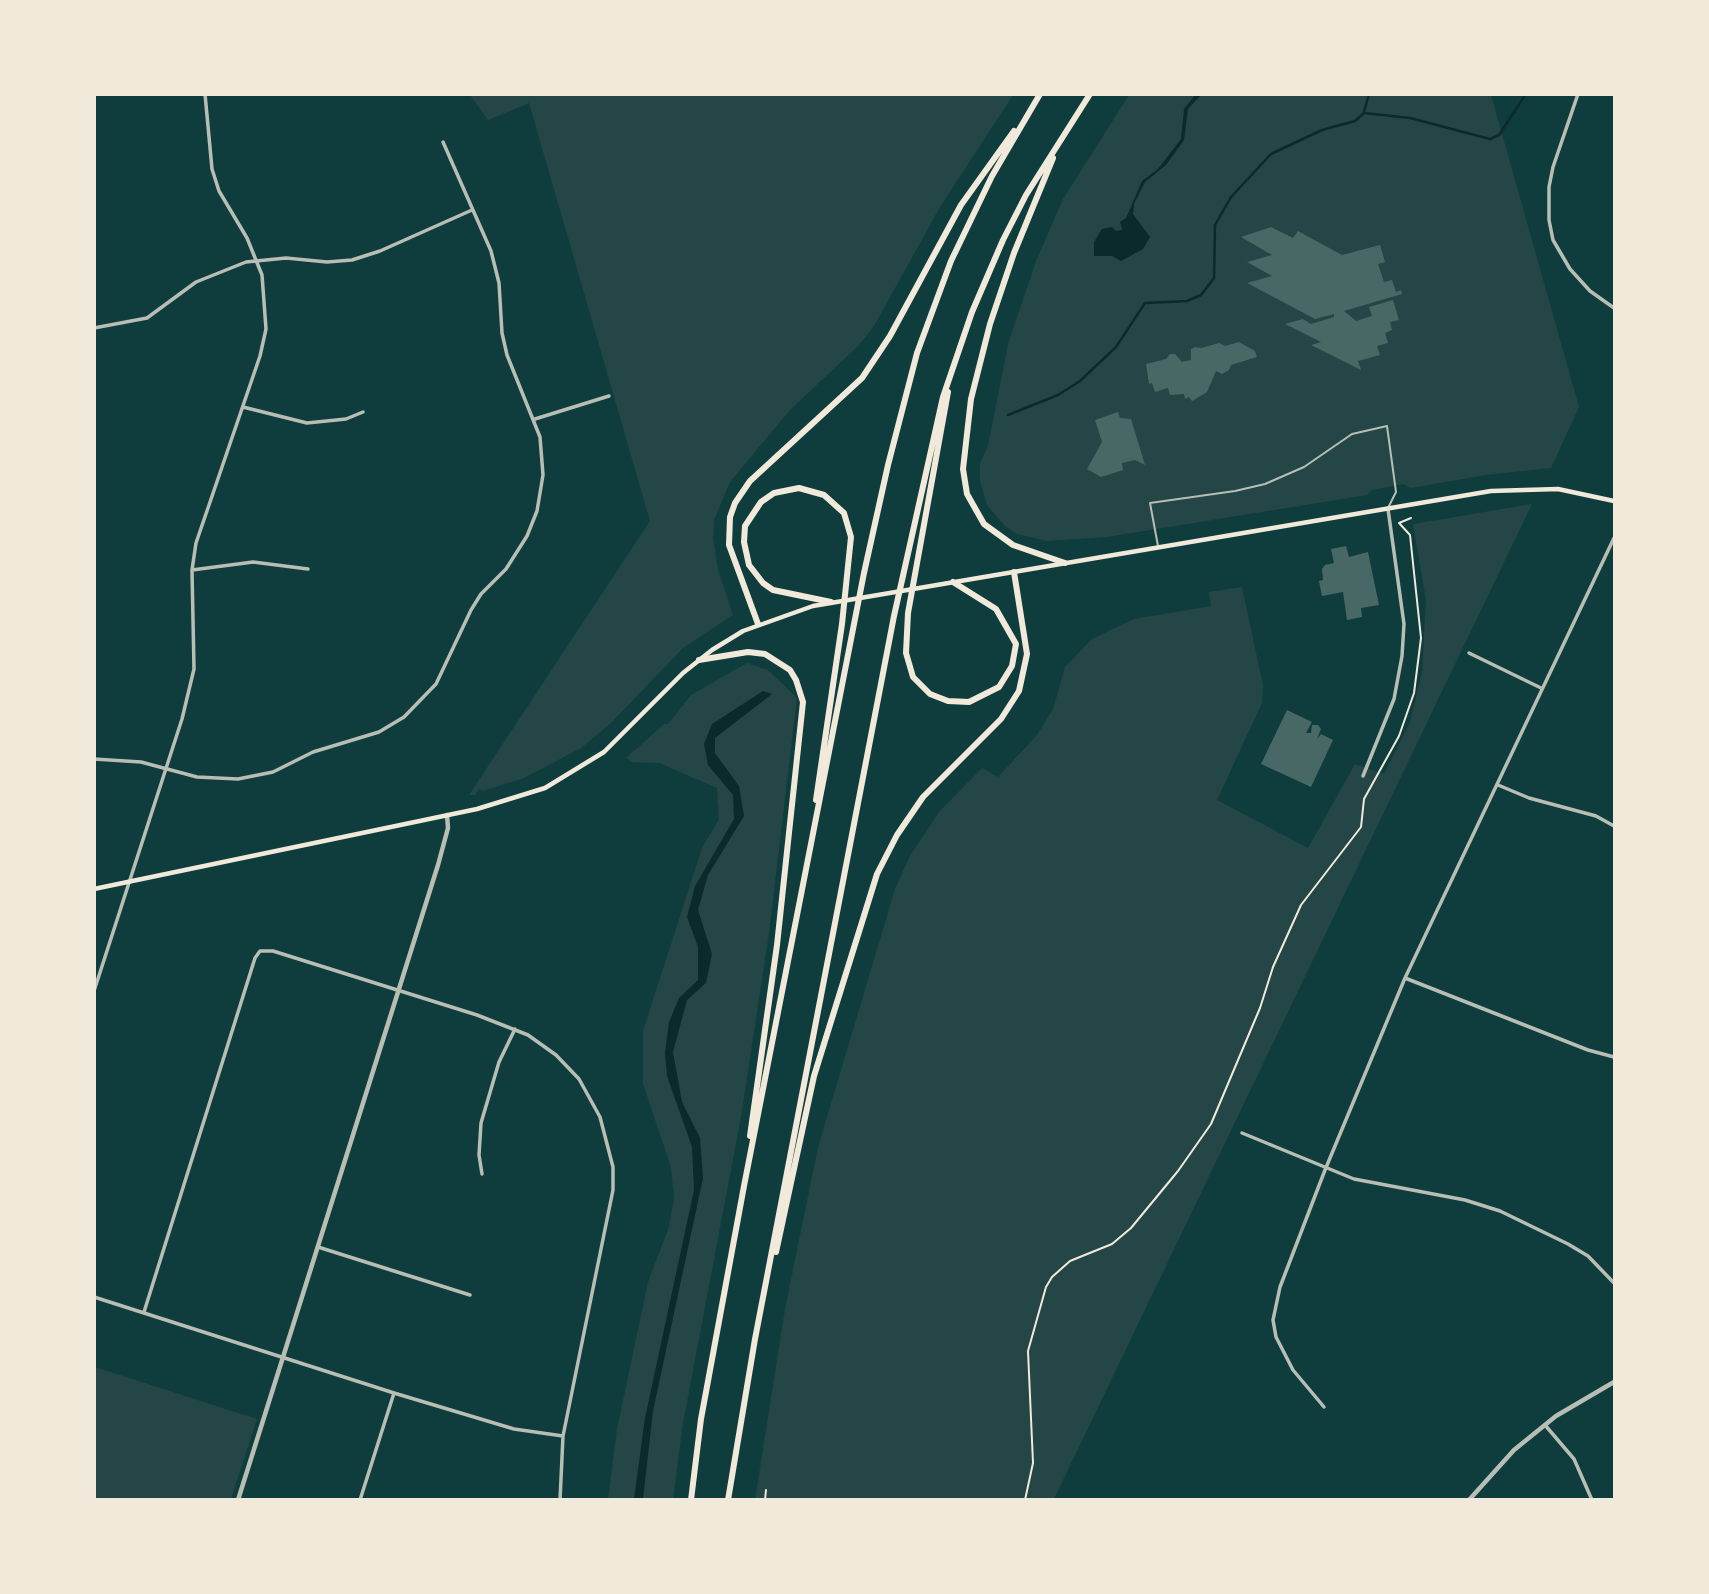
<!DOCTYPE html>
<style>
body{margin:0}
#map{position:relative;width:1709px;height:1594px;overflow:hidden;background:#0f3d3e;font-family:Barlow,sans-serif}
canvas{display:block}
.frame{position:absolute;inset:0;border:96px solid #f1e9da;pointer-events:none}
</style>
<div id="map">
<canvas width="1709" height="1594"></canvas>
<div class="frame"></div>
</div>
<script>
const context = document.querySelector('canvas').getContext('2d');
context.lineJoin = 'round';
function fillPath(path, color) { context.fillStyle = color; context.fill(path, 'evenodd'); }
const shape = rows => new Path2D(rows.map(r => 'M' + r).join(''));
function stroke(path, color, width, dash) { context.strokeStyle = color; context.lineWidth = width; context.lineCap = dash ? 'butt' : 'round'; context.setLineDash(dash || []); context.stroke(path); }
const green = shape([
 [470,95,1013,95,940,207,874,326,859,345,790,410,730,482,714,520,713,538,718,570,733,615,683,648,611,723,581,748,524,778,483,791,479,789,475,795,469,795,650,521,529,103,488,120],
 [1129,95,1491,95,1579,407,1551,468,1486,475,1411,488,1403,484,1372,490,1367,495,1107,537,1047,541,1017,534,1005,526,987,505,980,481,980,463,988,446,1008,344,1036,261,1063,199],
 [1532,504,1054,1499,755,1500,785,1309,818,1147,895,889,910,856,939,812,982,768,998,777,1037,735,1053,709,1065,667,1092,639,1134,619,1211,606,1209,592,1242,587,1263,685,1262,703,1217,800,1308,848,1355,764,1384,774,1410,722,1422,672,1426,600,1413,524],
 [747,663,768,670,797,698,769,933,741,1117,683,1423,673,1499,608,1500,617,1429,648,1282,669,1227,674,1198,671,1167,643,1084,643,1031,702,848,719,819,717,788,659,763,633,762,626,758,664,724,668,724,691,695],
 [95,1367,257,1419,231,1499,95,1499]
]);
const water = shape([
 [1195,95,1201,95,1188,109,1184,140,1166,165,1145,182,1134,204,1133,214,1150,237,1143,249,1121,261,1112,256,1094,256,1094,242,1102,229,1112,227,1116,231,1122,230,1120,222,1126,218,1142,181,1158,169,1181,139,1184,109],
 [763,691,772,694,715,738,715,753,739,786,744,816,708,875,698,910,712,954,706,983,687,1000,673,1052,682,1102,700,1138,703,1178,653,1411,643,1499,634,1499,645,1418,694,1190,692,1147,667,1076,665,1053,669,1022,679,998,698,980,698,947,687,917,695,886,734,819,733,795,708,765,704,744,712,724]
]);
const stream = shape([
 [1364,112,1369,94],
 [1008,415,1058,395,1080,381,1116,347,1145,303,1187,301,1201,295,1214,278,1215,225,1231,197,1271,154,1322,130,1355,121,1364,113,1410,118,1490,139,1499,135,1526,94]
]);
const building = shape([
 [1271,227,1293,238,1298,231,1342,255,1380,245,1385,262,1378,264,1384,282,1392,280,1396,292,1401,290,1402,294,1344,311,1356,321,1372,316,1369,307,1393,300,1399,320,1390,322,1392,330,1385,333,1388,343,1377,346,1380,355,1358,361,1361,370,1311,345,1321,342,1285,324,1303,319,1311,324,1334,317,1334,314,1315,319,1247,283,1272,276,1247,262,1272,255,1241,237],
 [1239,342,1255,351,1257,357,1231,365,1229,370,1222,374,1216,371,1207,392,1192,401,1189,397,1185,399,1184,394,1170,395,1168,388,1155,392,1152,383,1149,384,1146,364,1166,359,1170,354,1175,354,1182,362,1191,360,1191,349,1195,347,1201,348,1219,343,1225,346],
 [1118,412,1120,418,1131,419,1145,465,1135,460,1122,463,1123,470,1101,477,1087,469,1102,442,1095,420],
 [1346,546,1349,557,1368,552,1379,605,1361,608,1362,617,1347,620,1343,592,1322,596,1319,581,1323,580,1322,569,1325,565,1334,563,1331,549],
 [1287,710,1312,722,1306,733,1311,733,1312,725,1318,725,1321,729,1317,739,1321,734,1333,740,1311,787,1261,764]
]);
const path = shape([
 [765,1500,766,1490],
 [1025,1500,1033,1463,1028,1351,1046,1287,1052,1277,1070,1261,1112,1244,1131,1228,1178,1171,1211,1124,1260,1008,1273,967,1301,905,1361,827,1364,799,1399,736,1414,693,1421,638,1410,535,1399,523,1411,518]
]);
const service = shape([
 [1158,546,1150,503,1235,491,1265,484,1304,467,1352,434,1387,426,1396,492,1388,508]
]);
const minor = shape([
 [1578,94,1553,167,1549,187,1549,220,1553,240,1570,269,1590,291,1614,308],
 [94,328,147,318,196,282,246,262,286,258,327,262,352,260,380,251,472,210],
 [243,407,307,423,346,419,363,412],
 [535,419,609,396],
 [192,570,253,562,308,569],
 [1469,653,1541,688],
 [94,759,141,762,197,777,238,779,273,772,313,752,379,732,404,717,436,684,471,610,481,594,506,569,527,536,537,511,543,475,540,437,507,355,502,333,499,283,491,251,443,142],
 [1363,776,1394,699,1402,656,1404,624,1388,509],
 [1498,785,1529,798,1596,816,1614,826],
 [1405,978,1588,1050,1614,1057],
 [94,991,182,719,194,669,192,570,196,543,260,356,266,329,262,275,247,238,219,191,212,169,205,94],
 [1242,1133,1354,1179,1465,1200,1500,1211,1568,1244,1588,1256,1614,1283],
 [482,1174,479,1155,481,1123,499,1062,515,1029],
 [318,1247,470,1295],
 [94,1297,394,1393,514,1429,563,1436],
 [144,1312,255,958,260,951,273,951,477,1015,528,1035,556,1055,579,1079,600,1117,613,1167,613,1190,563,1436,560,1500],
 [1324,1407,1293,1370,1276,1337,1273,1320,1280,1287,1325,1170,1405,978,1614,538],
 [1545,1425,1574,1459,1592,1500],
 [360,1500,394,1393]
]);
const tertiary = shape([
 [238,1500,438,865,448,828,447,815],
 [1469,1500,1514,1450,1556,1416,1614,1382]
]);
const secondary = shape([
 [94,889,477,809,545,788,604,752,683,673,712,650,743,631,813,606,1491,491,1558,489,1614,501]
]);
const motorway = shape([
 [1053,158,1014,253,990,324,971,399,963,469,967,494,984,524,1013,545,1065,563],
 [948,392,908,613,906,653,913,677,930,694,948,701,969,702,999,687,1012,666,1016,644,996,609,953,582],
 [758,624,729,545,730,517,735,503,750,481,862,378,890,336,961,205,1014,131],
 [699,660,748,652,765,654,790,670,796,680,803,702,777,945,750,1136],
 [816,800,842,624,851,537,844,513,824,495,799,488,774,493,761,502,745,526,744,542,749,565,763,583,773,590,831,602],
 [776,1252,814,1076,877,874,897,835,923,797,1001,719,1019,691,1027,654,1014,572],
 [691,1500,701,1419,744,1186,864,573,888,465,917,353,951,261,992,176,1040,94],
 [728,1500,755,1339,894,616,943,397,972,312,1003,240,1026,195,1090,94]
]);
fillPath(green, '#244646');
fillPath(water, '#0a2a2b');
stroke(stream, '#0a2a2b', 2.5);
fillPath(building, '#486865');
stroke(path, '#f1e9da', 2);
stroke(service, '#b8beb3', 2);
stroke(minor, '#b8beb3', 3.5);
stroke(tertiary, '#b8beb3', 4.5);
stroke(secondary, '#f1e9da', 4.5);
stroke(motorway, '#f1e9da', 6);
</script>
